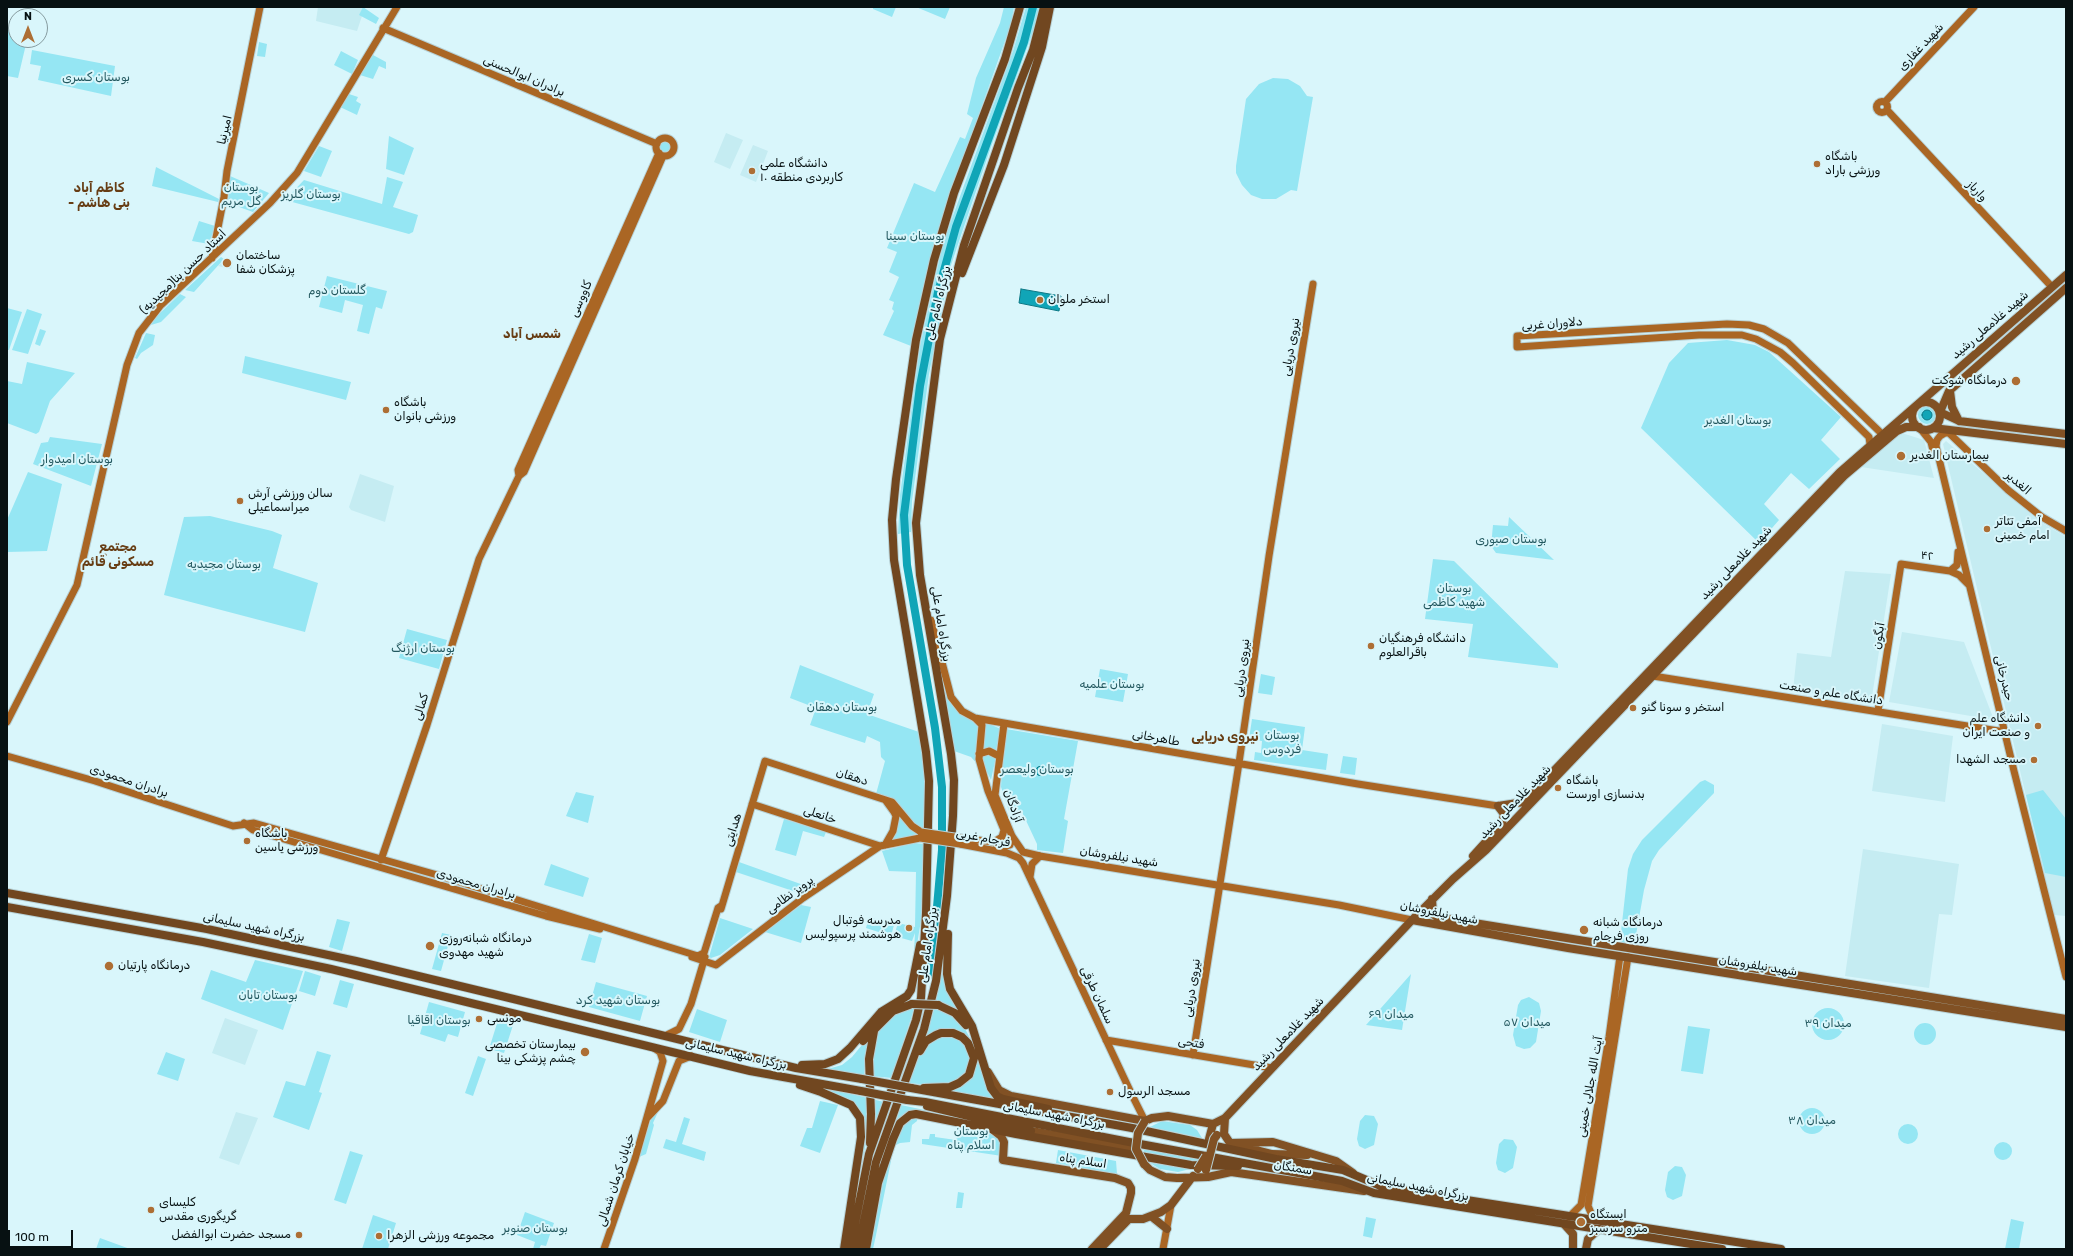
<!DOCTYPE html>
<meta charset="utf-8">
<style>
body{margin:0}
#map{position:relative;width:2073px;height:1256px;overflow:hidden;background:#d9f6fb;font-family:Rubik,sans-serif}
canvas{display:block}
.frame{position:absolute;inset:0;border:8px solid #071112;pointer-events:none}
.north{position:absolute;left:8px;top:8px;width:40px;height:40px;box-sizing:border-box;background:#d9f6fb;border:1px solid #859a9e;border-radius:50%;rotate:0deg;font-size:11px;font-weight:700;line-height:16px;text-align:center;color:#071112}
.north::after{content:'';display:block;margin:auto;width:14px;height:18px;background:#ad6e34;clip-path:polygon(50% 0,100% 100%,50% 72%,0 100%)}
.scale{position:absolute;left:8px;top:1230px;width:65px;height:18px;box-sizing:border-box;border:2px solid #071112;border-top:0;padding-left:5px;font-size:12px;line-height:14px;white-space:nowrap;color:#071112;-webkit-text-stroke:3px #d9f6fb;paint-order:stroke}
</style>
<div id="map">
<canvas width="2073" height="1256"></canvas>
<div class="frame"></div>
<div class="north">N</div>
<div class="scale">100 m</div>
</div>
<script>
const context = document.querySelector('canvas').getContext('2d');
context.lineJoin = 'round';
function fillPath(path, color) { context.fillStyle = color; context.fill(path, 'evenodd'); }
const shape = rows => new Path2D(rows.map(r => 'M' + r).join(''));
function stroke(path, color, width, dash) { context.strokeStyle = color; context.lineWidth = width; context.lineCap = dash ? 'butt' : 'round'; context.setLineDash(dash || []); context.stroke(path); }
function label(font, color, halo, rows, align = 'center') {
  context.font = font + ' Rubik,"Noto Sans Arabic",sans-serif'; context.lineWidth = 4; context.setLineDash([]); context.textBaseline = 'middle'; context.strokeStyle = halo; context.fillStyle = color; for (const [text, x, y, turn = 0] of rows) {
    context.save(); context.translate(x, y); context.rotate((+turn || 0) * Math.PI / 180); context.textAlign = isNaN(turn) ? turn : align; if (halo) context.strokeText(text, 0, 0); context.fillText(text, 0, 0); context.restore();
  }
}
const built = shape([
 [318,7,365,7,357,31,316,21],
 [726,133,743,140,730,169,714,162],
 [753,145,768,151,756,182,740,175],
 [225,259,233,261,231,269,218,266],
 [1900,434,1905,434,1924,440,1934,478,1861,467],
 [1946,441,2039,521,2066,537,2066,916,2054,915,1943,444],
 [360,474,394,486,385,522,351,510,349,507],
 [1845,571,1891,574,1871,703,1793,690,1797,653,1831,657],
 [1902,632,1964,642,1994,720,1889,702],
 [1882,724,1953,736,1945,802,1872,791],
 [1863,849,1959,864,1952,915,1939,914,1929,988,1845,976],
 [225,1018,258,1030,245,1065,212,1053],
 [236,1112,258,1118,239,1165,219,1158]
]);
const green = shape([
 [363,7,379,18,376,24,359,15],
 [873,7,896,7,892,17,873,9],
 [916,7,950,7,945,19],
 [1004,7,1014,7,1011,24,949,199,922,297,911,346,883,335,894,311,892,309,894,302,889,300,899,277,889,272,897,252,887,248,914,183,935,192,960,137,965,139,973,118,967,114,976,78,1000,23],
 [1026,7,1039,7,1034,29,991,147,951,265,929,374,912,501,911,532,898,534,900,495,920,346,943,243,1013,51],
 [7,29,16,31,16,40,27,40,18,78,7,76],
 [259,42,267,44,265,57,257,56],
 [32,50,115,66,111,96,38,80,41,66,30,64],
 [341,51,358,60,352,74,334,65],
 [373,55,386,62,386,69,379,66,373,79,360,75],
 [1273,78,1288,79,1300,86,1307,96,1313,97,1297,191,1291,190,1276,199,1262,199,1251,195,1242,185,1236,173,1236,166,1246,99,1259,84],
 [349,94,358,97,356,101,361,104,357,115,340,107],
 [389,136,414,148,404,175,386,169],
 '658 147a7 7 0 1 1 14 0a7 7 0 1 1-14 0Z',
 [319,146,332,151,321,177,304,171],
 [156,167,219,199,218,202,152,186],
 [230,176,269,193,253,212,228,203],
 [387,177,403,182,393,207,418,215,413,232,409,234,285,200,304,180,382,204],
 [199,221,215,226,209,244,192,241],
 [221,257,224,259,194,292,185,290],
 [327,276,387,291,382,309,376,307,369,334,357,331,363,305,345,300,342,313,319,307],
 [180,294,186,297,161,322,151,325,157,316],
 [7,308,22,312,9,350,7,350],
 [27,309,42,314,28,354,12,350],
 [40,329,46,331,40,346,35,344],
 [146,333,155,335,153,345,141,353,137,359,135,358],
 [1727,340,1755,345,1769,352,1841,417,1821,440,1840,459,1809,489,1791,473,1764,504,1779,520,1759,543,1641,428,1669,363,1688,343],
 [245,356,351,382,346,400,242,373],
 [27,362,75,373,50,401,39,432,36,434,7,423,7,381,22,384],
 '1918 415a9 9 0 1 1 18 0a9 9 0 1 1-18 0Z',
 [50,437,102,444,91,486,33,464,41,443,48,442],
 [28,472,62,484,47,551,7,552,7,520],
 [210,516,272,531,282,535,273,568,318,583,305,632,164,595,184,517],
 [1509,517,1554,560,1496,553,1491,546,1493,525,1508,526],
 [1433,559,1454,561,1558,664,1558,668,1468,657,1473,624,1425,619],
 [407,629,447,640,439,669,399,658],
 [935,645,952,704,962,714,979,724,979,766,971,757,954,751],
 [800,665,874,694,867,714,919,732,925,761,925,830,914,825,894,799,876,794,885,761,881,757,880,742,867,736,865,743,810,725,816,708,790,698],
 [1100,669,1128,674,1123,702,1095,697],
 [1261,674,1275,677,1272,695,1258,693],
 [1252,719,1305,727,1302,750,1328,754,1326,770,1254,760,1255,752,1261,753,1262,741,1249,739],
 [980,720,1001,729,996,750,982,749],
 [1006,729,1078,741,1064,819,1068,821,1063,853,1037,850,1037,844,1022,812,1009,811,1001,787,1003,754],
 [988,754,996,757,991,780,981,760,983,755],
 [1343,756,1357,758,1355,775,1340,773],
 [1705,780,1714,785,1714,793,1659,850,1652,861,1644,890,1634,946,1621,945,1620,941,1628,869,1633,854,1642,840,1700,782],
 [2043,790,2066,819,2066,877,2045,873,2026,795],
 [576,792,594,796,588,823,566,816],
 [892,804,912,830,917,834,892,840,894,835],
 [784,819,826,832,824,837,803,831,796,856,775,850],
 [914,843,925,844,921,920,913,970,915,933,912,941,894,936,898,923,915,927,916,872,889,871,882,851],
 [739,862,809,887,802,894,736,872],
 [551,864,589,878,583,897,544,885],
 [801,905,811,907,801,943,765,932],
 [869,917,894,925,891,936,866,928],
 [720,918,753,929,720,955,711,958,709,957],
 [337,919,350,922,342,951,329,947],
 [442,933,451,935,441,971,432,969],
 [589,934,602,938,595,963,581,960],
 [944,959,946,971,971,1029,935,1002],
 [255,960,303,971,283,1030,201,999,211,970,246,982],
 [305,971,321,976,315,996,299,991],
 [1411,974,1402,1030,1366,1025],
 [340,980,354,984,347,1008,333,1004],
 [596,982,647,996,640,1021,589,1007],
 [1529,997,1539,1003,1541,1011,1536,1042,1530,1048,1524,1049,1516,1046,1513,1035,1518,1005,1521,1000],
 [429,1002,465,1012,458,1037,448,1034,445,1042,420,1034],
 [915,1006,892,1078,871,1076,870,1064,876,1033,893,1014],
 [935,1007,949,1013,962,1023,1003,1101,933,1088,960,1085,975,1055,954,1031,922,1044],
 '1812 1024a16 16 0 1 1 32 0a16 16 0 1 1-32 0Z',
 [697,1009,727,1020,720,1042,689,1032],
 [499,1017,514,1022,504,1053,489,1049],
 '1914 1034a11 11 0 1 1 22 0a11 11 0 1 1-22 0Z',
 [1688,1026,1710,1029,1703,1074,1681,1071],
 [871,1034,868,1041,864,1075,824,1070,842,1065,852,1057],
 [953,1035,969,1047,971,1067,960,1081,938,1086,909,1083,920,1052,931,1039],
 [317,1051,331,1055,319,1092,322,1093,309,1130,273,1117,286,1081,305,1086],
 [166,1052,185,1059,178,1081,157,1074],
 [478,1056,486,1059,473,1096,465,1093],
 [814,1085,868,1098,868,1135,858,1178,861,1115],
 [872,1099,884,1102,875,1129],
 [820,1101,838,1105,820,1153,800,1146,807,1128,812,1128],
 [901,1105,929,1111,950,1117,917,1112,894,1129],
 '1799 1121a13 13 0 1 1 26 0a13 13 0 1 1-26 0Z',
 [658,1112,653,1123,654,1125,646,1154,639,1157,652,1116],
 [918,1115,917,1121,912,1125,910,1142,900,1143,894,1146,876,1235,873,1249,869,1249,889,1153,903,1122],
 [1365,1115,1374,1116,1378,1124,1374,1145,1365,1149,1359,1146,1357,1139,1360,1121],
 [684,1117,690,1119,682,1144,706,1152,704,1161,663,1148,666,1139,676,1142],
 [1162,1121,1190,1125,1197,1130,1202,1138,1150,1127],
 '1898 1134a10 10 0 1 1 20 0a10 10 0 1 1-20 0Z',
 [959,1124,987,1131,999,1137,1002,1156,922,1144,922,1139,929,1139,930,1134,935,1134,935,1137,956,1140],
 [1504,1139,1513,1140,1517,1147,1513,1168,1505,1173,1498,1170,1496,1163,1499,1144],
 '1994 1151a9 9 0 1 1 18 0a9 9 0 1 1-18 0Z',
 [1143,1148,1202,1157,1199,1162,1145,1156],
 [1058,1150,1116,1161,1117,1174,1056,1163],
 [350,1151,363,1155,346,1204,334,1200],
 [1150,1163,1194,1168,1178,1172,1160,1169],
 [1675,1166,1682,1167,1686,1175,1682,1196,1673,1200,1667,1197,1665,1190,1668,1172],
 [958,1192,964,1193,962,1208,956,1208],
 [525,1212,554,1223,546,1246,541,1245,539,1249,533,1249,535,1242,517,1235],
 [373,1215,396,1223,388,1249,362,1249],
 [1366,1217,1376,1219,1372,1238,1363,1236],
 [2011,1219,2024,1222,2019,1249,2005,1249],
 [100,1238,130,1249,96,1249]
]);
const water = shape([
 [1021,289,1061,296,1059,311,1019,303,1021,289],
 '1922 415a5 5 0 1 1 10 0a5 5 0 1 1-10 0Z',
 '1035.5 771a4.5 4.5 0 1 1 9 0a4.5 4.5 0 1 1-9 0Z'
]);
const river = shape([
 [931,975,942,850,942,787,935,728,907,565,904,515,920,386,938,292,956,227,1024,42,1033,7]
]);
const secondary = shape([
 [383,28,657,144],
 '1876.5 107a5.5 5.5 0 1 1 11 0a5.5 5.5 0 1 1-11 0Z',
 [1885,102,1974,7],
 [1887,110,2052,287],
 '656 147a9 9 0 1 1 18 0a9 9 0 1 1-18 0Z',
 [212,258,224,197,227,171,260,7],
 [1919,427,1931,442,1934,455],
 [1949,433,2008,490,2042,517,2066,531],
 [1953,433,1945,433,1940,436,1937,440,1936,446,2014,771,2066,977],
 [1870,444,1869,437,1793,363,1780,352,1756,339,1742,335,1699,335,1517,347,1517,336,1727,324,1749,325,1764,329,1788,343,1882,434],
 [519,476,518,470,659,153],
 [1950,571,1957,565,1958,552],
 [931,620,951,697,962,711,975,718,982,725,979,759,988,791,1004,830,1002,837,994,842,961,838],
 [1653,676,2005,732],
 [1878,711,1901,564,1950,571,1959,575,1969,585],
 [975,718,1358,784,1498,806],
 [7,722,77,585,127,365,139,333,160,306,270,203,297,173,397,7],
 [1004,724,995,795,1012,836,1023,852,1040,856,1339,905,1412,920],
 [979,754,989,751,999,756],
 [7,756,95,781,233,826,254,823,434,874,698,956,704,953,718,908,721,906],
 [752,804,880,846],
 [244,823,253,830,546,916,600,929],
 [960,844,1007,853,1019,858,1023,863,1132,1095,1145,1121],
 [885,845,893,831,896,816,894,812,886,801],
 [996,849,1010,845,1012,836],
 [381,860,427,725,479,559,519,476,524,472,663,156],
 [1030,877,1032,864,1040,856],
 [721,909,765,761,892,802,912,826,921,832],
 [692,957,716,965,803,898,880,846,920,838],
 [667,1035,679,1029,691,1004,705,957],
 [1106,1040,1272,1068],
 [1193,1055,1239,763,1269,556,1313,284],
 [647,1118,663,1101,679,1061,691,1056],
 [1569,1217,1581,1205,1609,1037,1620,956],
 [1594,1220,1588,1206,1628,957],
 [604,1249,635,1159,663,1061,660,1052,654,1048],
 [1163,1249,1171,1205]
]);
const primary = shape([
 [2066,288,1949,391,1940,412,1959,421,2066,434],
 [1950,391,1952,407,1959,421],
 '1912 416a14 14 0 1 1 28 0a14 14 0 1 1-28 0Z',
 [1933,428,2066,444],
 [1498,806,1524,802,1840,472,2066,275],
 [1473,856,1502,824,1504,814,1498,806],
 [1432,899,1433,914,1437,917,2066,1019],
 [1412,920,1568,948,2066,1027],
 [988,1072,999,1090,1011,1096,1145,1121,1152,1118,1168,1116,1213,1124],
 [1225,1118,1224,1134,1230,1143,1273,1142,1336,1161,1353,1173],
 [1213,1124,1225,1118,1412,920,1453,879,1486,850,1844,476,1897,431,1906,427,1919,427],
 [992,1129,1001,1136,1004,1142,1003,1160,1115,1178,1128,1183,1131,1188,1131,1193,1126,1213,1092,1249],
 [1031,1131,1136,1149],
 [1209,1139,1213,1124],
 [1241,1146,1272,1154,1307,1155],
 [1144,1164,1150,1170,1165,1177,1177,1178,1208,1177,1231,1172,1364,1191],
 [1152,1217,1167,1229],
 [1564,1224,1573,1234,1573,1249],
 [1100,1249,1129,1219,1143,1219,1161,1212,1171,1205,1193,1176],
 [1586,1249,1588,1239,1599,1229]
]);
const trunk = shape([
 [962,273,1004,165,1042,47,1050,7],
 [7,893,207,929,356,961,493,994],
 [7,907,203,942,331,969,750,1071,861,1091],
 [948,934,947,974,950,989,972,1026,991,1088,997,1096,1003,1099,1048,1109],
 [489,993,796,1068,862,1079],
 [938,1005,955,1013,966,1025],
 [863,1041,893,1011,912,1004],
 [920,1051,926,1041,936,1035,941,1033,953,1033,962,1037,968,1043,974,1058,969,1075,959,1083,950,1087,924,1088],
 [802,1065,825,1064,838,1059,850,1048,881,1012,907,996,911,990,920,945],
 [800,1085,821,1092,851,1105,860,1118,861,1137,844,1249],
 [911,1088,1132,1128,1276,1159,1343,1170,1383,1187,1781,1249],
 [907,1100,925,1102,1129,1142,1342,1181,1374,1193,1722,1249],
 [927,1106,1031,1131],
 [870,1143,871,1114,869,1059,874,1031],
 [850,1249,869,1154,916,1020,921,998,926,913,929,781,926,752,894,560,892,520,896,479,916,340,934,260,954,193,1005,59,1020,7],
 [858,1249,876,1162,924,1029,936,981,947,896,953,816,954,780,951,754,920,575,916,523,936,368,940,339,964,245,1018,88,1033,50,1044,7],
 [866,1249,878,1183,893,1139,900,1123,910,1115,916,1114,1016,1134,1191,1165,1238,1166]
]);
const secondaryBridge = shape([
 [921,832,961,838],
 [920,838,960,844]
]);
const primaryBridge = shape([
 [1144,1164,1136,1149,1138,1133,1145,1121],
 [1198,1169,1206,1156],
 [1206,1170,1214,1139,1217,1135]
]);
const trunkBridge = shape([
 [912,1004,938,1005],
 [862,1079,911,1088],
 [861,1091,907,1100]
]);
const markers = [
 [1817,164,4,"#ad6e34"],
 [752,171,4,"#ad6e34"],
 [227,263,5,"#ad6e34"],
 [1040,300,4,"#ad6e34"],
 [2016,381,5,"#ad6e34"],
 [386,410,4,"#ad6e34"],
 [1901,456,5,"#ad6e34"],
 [240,501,4,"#ad6e34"],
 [1987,529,4,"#ad6e34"],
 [1371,646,4,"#ad6e34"],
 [1633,708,4,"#ad6e34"],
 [2038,726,4,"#ad6e34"],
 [2034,760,4,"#ad6e34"],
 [1558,788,4,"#ad6e34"],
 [247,841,4,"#ad6e34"],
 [909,928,4,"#ad6e34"],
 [1584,930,5,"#ad6e34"],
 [430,946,5,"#ad6e34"],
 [109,966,5,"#ad6e34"],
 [479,1019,4,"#ad6e34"],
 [585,1052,5,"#ad6e34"],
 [1110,1092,4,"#ad6e34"],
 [151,1210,4,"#ad6e34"],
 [1581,1222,5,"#ad6e34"],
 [299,1235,4,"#ad6e34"],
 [379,1236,4,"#ad6e34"]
];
const streetNames = [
 ["شهید غفاری",1921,47,-47],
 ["برادران ابوالحسنی",524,76,23],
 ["امیرنیا",225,130,-77],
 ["وارباز",1977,191,47],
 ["استاد حسن بنا(مجیدیه)",183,272,-44],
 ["کاووسی",581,299,-66],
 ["بزرگراه امام علی",938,303,-76],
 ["دلاوران غربی",1552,324,-4],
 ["شهید غلامعلی رشید",1990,325,-41],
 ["نیروی دریایی",1291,347,-80],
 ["الغدیر",2018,483,41],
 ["۴۲",1927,556,8],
 ["شهید غلامعلی رشید",1736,563,-46],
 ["بزرگراه امام علی",941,624,81],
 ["آبگون",1879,636,-81],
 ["نیروی دریایی",1242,668,-82],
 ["حیدرخانی",2004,678,76],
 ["دانشگاه علم و صنعت",1831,693,9],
 ["کمالی",421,707,-73],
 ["طاهرخانی",1156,738,10],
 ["دهقان",852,777,18],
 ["برادران محمودی",129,781,18],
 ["شهید غلامعلی رشید",1515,802,-46],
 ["آزادگان",1013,806,70],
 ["خانعلی",820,815,18],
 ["هدایتی",733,830,-73],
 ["فرجام غربی",983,838,11],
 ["شهید نیلفروشان",1119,857,9],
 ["برادران محمودی",476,884,16],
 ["پرویز نظامی",790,895,-36],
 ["شهید نیلفروشان",1439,913,11],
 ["بزرگراه شهید سلیمانی",254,927,12],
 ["بزرگراه امام علی",928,945,-82],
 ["شهید نیلفروشان",1758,966,9],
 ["نیروی دریایی",1192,988,-81],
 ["سلمان طرقی",1097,995,65],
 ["شهید غلامعلی رشید",1288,1034,-46],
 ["فتحی",1191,1043,9],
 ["بزرگراه شهید سلیمانی",736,1054,13],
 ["آيت الله جلالى خمينى",1590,1087,-80],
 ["بزرگراه شهید سلیمانی",1054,1115,11],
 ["اسلام پناه",1083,1161,9],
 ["سمنگان",1293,1168,9],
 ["خیابان کرمان شمالی",616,1180,-72],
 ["بزرگراه شهید سلیمانی",1418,1187,11]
];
const parkNames = [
 ["بوستان کسری",96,78],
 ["بوستان",241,188],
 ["گل مریم",241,202],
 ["بوستان گلریز",311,195],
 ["بوستان سینا",915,237],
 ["گلستان دوم",337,291],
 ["بوستان الغدیر",1738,421],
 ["بوستان امیدوار",77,460],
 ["بوستان صبوری",1511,540],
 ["بوستان مجیدیه",224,565],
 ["بوستان",1454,589],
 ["شهید کاظمی",1454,603],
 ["بوستان ارژنگ",423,649],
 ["بوستان علمیه",1112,685],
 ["بوستان دهقان",842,708],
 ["بوستان",1282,736],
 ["فردوس",1282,750],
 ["بوستان ولیعصر",1037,770],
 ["بوستان تابان",268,996],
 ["بوستان شهید کرد",618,1001],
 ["میدان ۶۹",1391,1015],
 ["بوستان اقاقیا",439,1021],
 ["میدان ۵۷",1527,1023],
 ["میدان ۳۹",1828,1024],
 ["میدان ۳۸",1812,1121],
 ["بوستان",971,1132],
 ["اسلام پناه",971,1146],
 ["بوستان صنوبر",535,1229]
];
const poiNames = [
 ["باشگاه",1825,157],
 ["ورزشی باراد",1825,171],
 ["دانشگاه علمی",760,164],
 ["کاربردی منطقه ۱۰",760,178],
 ["ساختمان",236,256],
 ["پزشکان شفا",236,270],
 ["استخر ملوان",1048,300],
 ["درمانگاه شوکت",2007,381,"right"],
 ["باشگاه",394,403],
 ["ورزشی بانوان",394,417],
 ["بیمارستان الغدیر",1910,456],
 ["سالن ورزشی آرش",248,494],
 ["میراسماعیلی",248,508],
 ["آمفی تئاتر",1995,522],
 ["امام خمینی",1995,536],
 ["دانشگاه فرهنگیان",1379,639],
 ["باقرالعلوم",1379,653],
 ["استخر و سونا گنو",1641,708],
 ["دانشگاه علم",2030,719,"right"],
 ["و صنعت ایران",2030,733,"right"],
 ["مسجد الشهدا",2026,760,"right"],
 ["باشگاه",1566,781],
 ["بدنسازی اورست",1566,795],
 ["باشگاه",255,834],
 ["ورزشی یاسین",255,848],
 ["مدرسه فوتبال",901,921,"right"],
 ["هوشمند پرسپولیس",901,935,"right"],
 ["درمانگاه شبانه",1593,923],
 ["روزی فرجام",1593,937],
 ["درمانگاه شبانه‌روزی",439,939],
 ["شهید مهدوی",439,953],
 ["درمانگاه پارتیان",118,966],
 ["مونسی",487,1019],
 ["بیمارستان تخصصی",576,1045,"right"],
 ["چشم پزشکی بینا",576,1059,"right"],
 ["مسجد الرسول",1118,1092],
 ["کلیسای",159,1203],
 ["گریگوری مقدس",159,1217],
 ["ایستگاه",1590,1215],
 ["مترو سرسبز",1590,1229],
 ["مسجد حضرت ابوالفضل",291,1235,"right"],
 ["مجموعه ورزشی الزهرا",387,1236]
];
const neighbourhoodNames = [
 ["کاظم آباد",99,188],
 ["- بنی هاشم",99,203],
 ["شمس آباد",532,334],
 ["مجتمع",118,547],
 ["مسکونی قائم",118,562],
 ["نیروی دریایی",1225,737]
];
fillPath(built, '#c5ecf2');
fillPath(green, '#95e6f3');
fillPath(water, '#10a5b7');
stroke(water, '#0d7986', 1);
stroke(river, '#10a5b7', 8);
stroke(secondary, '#b7d1d6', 9);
stroke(primary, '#b7d1d6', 10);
stroke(trunk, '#b7d1d6', 10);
stroke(secondary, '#aa6624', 7);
stroke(primary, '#815124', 8);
stroke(trunk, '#714720', 8);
stroke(secondaryBridge, '#b7d1d6', 9, []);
stroke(primaryBridge, '#b7d1d6', 10, []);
stroke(trunkBridge, '#b7d1d6', 10, []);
stroke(secondaryBridge, '#aa6624', 7);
stroke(primaryBridge, '#815124', 8);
stroke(trunkBridge, '#714720', 8);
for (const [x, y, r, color] of markers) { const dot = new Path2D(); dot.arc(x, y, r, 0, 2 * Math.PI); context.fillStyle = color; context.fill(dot); stroke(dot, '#d9f6fb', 1.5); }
label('12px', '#071112', '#d9f6fb', streetNames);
label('12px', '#23585f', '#d9f6fb', parkNames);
label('12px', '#071112', '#d9f6fb', poiNames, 'left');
label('bold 13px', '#673d14', '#d9f6fb', neighbourhoodNames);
</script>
